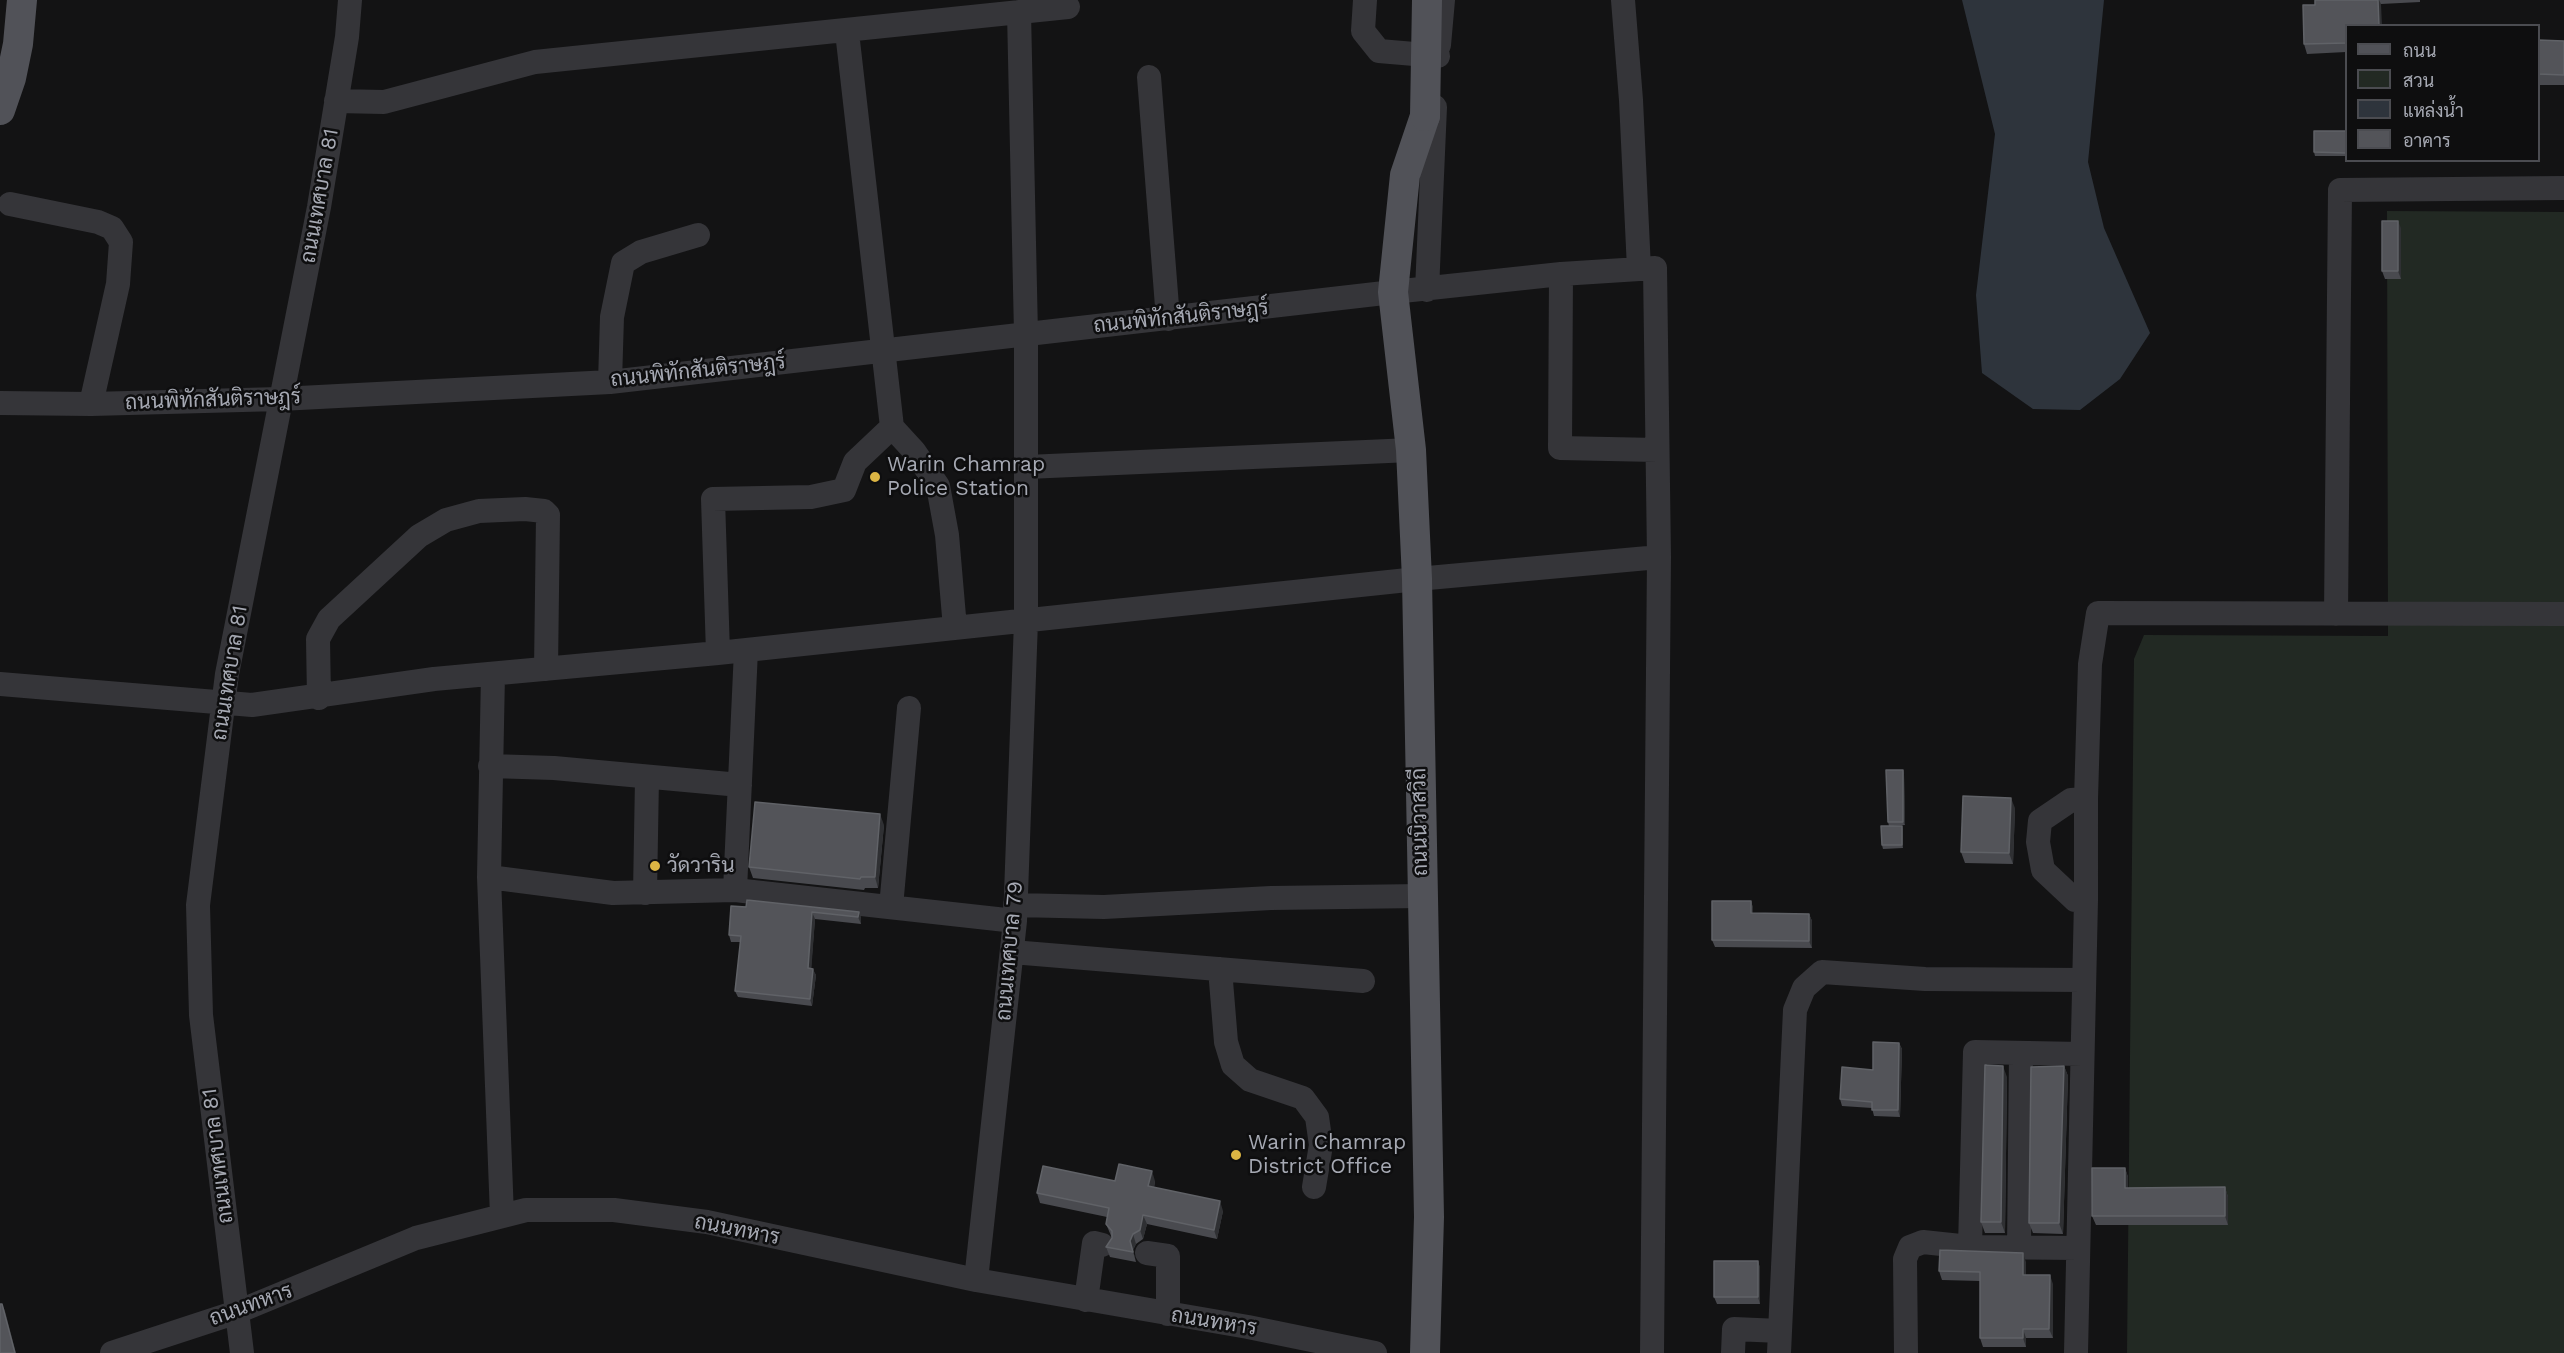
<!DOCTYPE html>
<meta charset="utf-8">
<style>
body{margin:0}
#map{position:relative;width:2564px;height:1353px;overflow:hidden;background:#131314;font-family:"Work Sans",Sarabun,sans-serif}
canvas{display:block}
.legend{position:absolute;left:2345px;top:24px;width:195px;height:138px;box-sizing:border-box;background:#0e0e0f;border:2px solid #4b4c51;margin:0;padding:8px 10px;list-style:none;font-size:18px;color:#a6a9b3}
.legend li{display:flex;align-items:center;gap:12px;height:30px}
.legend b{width:30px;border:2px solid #4b4c51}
</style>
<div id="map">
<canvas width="2564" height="1353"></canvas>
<ul class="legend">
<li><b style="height:8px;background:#515258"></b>ถนน</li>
<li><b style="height:16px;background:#222923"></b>สวน</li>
<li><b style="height:16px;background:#2e343c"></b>แหล่งน้ำ</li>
<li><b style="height:16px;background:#535459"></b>อาคาร</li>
</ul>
</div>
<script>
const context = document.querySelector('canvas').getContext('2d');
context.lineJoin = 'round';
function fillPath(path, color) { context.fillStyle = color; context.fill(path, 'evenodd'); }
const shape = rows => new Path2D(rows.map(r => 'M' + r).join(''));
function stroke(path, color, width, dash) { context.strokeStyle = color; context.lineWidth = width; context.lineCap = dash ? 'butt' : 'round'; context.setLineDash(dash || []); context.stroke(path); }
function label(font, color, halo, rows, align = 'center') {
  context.font = font + ' "Work Sans",Sarabun,sans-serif'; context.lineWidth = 5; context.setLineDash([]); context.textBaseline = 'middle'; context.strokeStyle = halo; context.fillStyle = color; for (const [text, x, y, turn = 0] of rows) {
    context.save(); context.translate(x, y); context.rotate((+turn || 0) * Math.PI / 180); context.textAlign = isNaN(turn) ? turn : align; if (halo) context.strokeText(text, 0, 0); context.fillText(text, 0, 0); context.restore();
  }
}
const green = shape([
 [2387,211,2564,212,2564,1353,2127,1353,2134,659,2144,635,2388,636]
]);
const water = shape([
 [1962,0,2104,0,2088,162,2104,228,2150,333,2120,379,2080,410,2033,409,1982,373,1976,295,1995,134]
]);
const minor = shape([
 [1365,0,1363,31,1379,51,1438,56],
 [1623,0,1631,100,1639,269],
 [847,32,892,427,914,451,938,486,947,535,955,628],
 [1439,45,1443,0],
 [1149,77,1168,319],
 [336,101,384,102,535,62,1068,7],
 [10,204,98,222,112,228,121,242,118,284,91,404],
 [1561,274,1560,448,1657,450],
 [1427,290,1435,107],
 [610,382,612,317,623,263,641,252,698,235],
 [0,403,91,404,280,399,610,382,1393,292,1561,274,1655,268,1659,557,1652,1353],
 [1027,467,1411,450],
 [2336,614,2340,190,2564,188],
 [746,650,735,890,1015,921],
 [718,653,713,499,811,497,844,490,855,462,892,427],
 [0,684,252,705,434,679,718,653,1417,579,1659,557],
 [319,698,318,639,329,619,419,536,446,520,479,511,525,509,544,511,548,515,546,669],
 [490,766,554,768,740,785],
 [2086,799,2071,800,2040,821,2038,842,2043,870,2075,900,2086,900],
 [489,877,493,674],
 [645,893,647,778],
 [1015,905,1104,907,1271,898,1421,896],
 [891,907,909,708],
 [1012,952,1363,981],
 [1220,969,1226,1042,1233,1065,1250,1080,1303,1098,1317,1117,1321,1145,1314,1187],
 [502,1216,489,877,613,893,735,890],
 [1970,1247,1975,1052,2082,1054],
 [2019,1248,2021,1053],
 [1147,1253,1168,1256,1168,1314],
 [976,1280,1015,921,1026,621,1026,334,1019,12],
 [1086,1300,1094,1243,1102,1245],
 [112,1353,237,1312,416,1238,526,1210,614,1210,707,1222,976,1280,1248,1327,1375,1353],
 [242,1353,201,1015,198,905,227,674,319,207,347,37,350,0],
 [1733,1353,1734,1329,1780,1331],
 [1779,1353,1795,1010,1804,988,1822,972,1925,979,2083,980],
 [1906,1353,1905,1259,1910,1247,1923,1242,1970,1247,2078,1248],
 [2076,1353,2086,900,2086,799,2090,664,2098,613,2564,614]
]);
const major = shape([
 [0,110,11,78,18,44,22,0],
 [1425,116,1405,175,1393,292,1411,450,1417,579,1429,1217,1425,1353]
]);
const majorBridge = shape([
 [1425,116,1427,0]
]);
const wall = shape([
 [2315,0,2420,0,2420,2,2381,4,2346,26,2346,52,2307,54,2304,44,2315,5],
 [2538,40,2564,41,2564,85,2538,85],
 [2346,131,2346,156,2315,156,2314,152],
 [2401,228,2401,279,2385,279,2382,271],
 [1903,770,1904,774,1905,825,1889,826,1888,822],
 [2015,808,2013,864,1965,863,1961,852],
 [884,825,878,888,865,888,864,890,753,878,749,867],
 [1903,829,1903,848,1883,849,1882,845],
 [1751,901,1753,908,1753,913,1809,914,1812,921,1812,948,1715,947,1712,940],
 [731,906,859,912,861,918,861,924,815,919,811,968,816,975,812,1006,738,997,735,991,741,942,731,942,729,935],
 [1899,1043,1902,1049,1900,1117,1874,1116,1872,1108,1842,1106,1840,1099,1873,1070],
 [2064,1066,2068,1076,2063,1234,2033,1233,2029,1223],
 [2007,1077,2005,1233,1985,1233,1981,1222],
 [2125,1168,2128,1177,2128,1188,2225,1187,2228,1197,2228,1225,2096,1225,2092,1216],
 [1115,1181,1155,1181,1154,1188,1223,1211,1217,1239,1147,1224,1143,1239,1136,1244,1133,1250,1136,1262,1110,1257,1106,1247,1112,1238,1106,1224,1107,1217,1040,1203,1037,1193],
 [1758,1261,1760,1268,1760,1304,1717,1304,1714,1297],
 [2026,1262,2026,1275,2053,1284,2053,1338,2026,1338,2026,1347,1983,1347,1980,1338,1980,1281,1942,1280,1939,1271]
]);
const shadedWall = shape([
 [2378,0,2379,0,2381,4,2382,26,2379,26],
 [2398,221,2401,228,2401,279,2398,271],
 [1903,770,1904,774,1905,825,1903,822],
 [2011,798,2015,808,2013,864,2009,853],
 [880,814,884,825,878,888,875,877],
 [1902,826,1903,829,1903,848,1902,845],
 [1751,901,1753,908,1753,921,1751,913],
 [812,912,815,919,811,974,808,968],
 [859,912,861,918,861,924,858,917],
 [1809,914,1812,921,1812,948,1809,941],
 [813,969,816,975,812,1006,810,999],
 [1899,1043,1902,1049,1900,1117,1898,1110],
 [2003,1066,2007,1077,2005,1233,2001,1222],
 [2064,1066,2068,1076,2063,1234,2059,1223],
 [2125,1168,2128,1177,2128,1197,2125,1188],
 [1152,1171,1155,1181,1152,1196,1148,1186],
 [2225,1187,2228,1197,2228,1225,2225,1216],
 [1220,1201,1223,1211,1217,1239,1214,1230],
 [1143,1215,1147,1224,1143,1239,1140,1230],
 [1133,1234,1136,1244,1133,1250,1136,1262,1130,1241],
 [2023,1253,2026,1262,2026,1284,2023,1275],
 [1758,1261,1760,1268,1760,1304,1758,1297],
 [2050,1275,2053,1284,2053,1338,2049,1329],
 [2,1304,5,1311,16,1353,15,1353],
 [2023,1329,2026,1338,2026,1347,2023,1338]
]);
const building = shape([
 [2315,0,2378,0,2379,26,2346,26,2346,43,2304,44,2303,5,2315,5,2315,0],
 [2538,40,2564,41,2564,75,2538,74,2538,40],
 [2314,131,2346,131,2346,153,2314,152,2314,131],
 [2382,221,2398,221,2398,271,2382,271,2382,221],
 [1886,770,1903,770,1903,822,1888,822,1886,770],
 [1963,796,2011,798,2009,853,1961,852,1963,796],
 [755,802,880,814,875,877,861,877,860,879,749,867,755,802],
 [1881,826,1902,826,1902,845,1882,845,1881,826],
 [747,900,859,912,858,917,812,912,808,968,813,969,810,999,735,991,741,936,729,935,731,906,746,907,747,900],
 [1712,901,1751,901,1751,913,1809,914,1809,941,1712,940,1712,901],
 [1873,1042,1899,1043,1898,1110,1872,1110,1872,1102,1840,1099,1842,1067,1873,1070,1873,1042],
 [1985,1065,2003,1066,2001,1222,1981,1222,1985,1065],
 [2064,1066,2059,1223,2029,1223,2031,1067,2064,1066],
 [1119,1164,1152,1171,1148,1186,1220,1201,1214,1230,1143,1215,1140,1230,1133,1234,1130,1241,1133,1252,1106,1247,1112,1238,1112,1231,1106,1224,1109,1208,1037,1193,1043,1166,1115,1181,1119,1164],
 [2092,1168,2125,1168,2125,1188,2225,1187,2225,1216,2092,1216,2092,1168],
 [1940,1250,2023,1253,2023,1275,2050,1275,2049,1329,2023,1329,2023,1338,1980,1338,1980,1272,1939,1271,1940,1250],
 [1714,1261,1758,1261,1758,1297,1714,1297,1714,1261],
 [0,1304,2,1304,15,1353,0,1353,0,1304]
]);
const markers = [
 [875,477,6,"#dcb544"],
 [655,866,6,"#dcb544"],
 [1236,1155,6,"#dcb544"]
];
const streetNames = [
 ["ถนนเทศบาล 81",320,196,-80],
 ["ถนนพิทักสันติราษฎร์",1181,317,-6],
 ["ถนนพิทักสันติราษฎร์",698,371,-6],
 ["ถนนพิทักสันติราษฎร์",213,400,-2],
 ["ถนนเทศบาล 81",230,673,-81],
 ["ถนนนิวาสวิถี",1420,822,-91],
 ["ถนนเทศบาล 79",1010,951,-85],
 ["ถนนเทศบาล 81",218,1156,-97],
 ["ถนนทหาร",737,1230,11],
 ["ถนนทหาร",251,1305,-20],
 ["ถนนทหาร",1214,1322,9]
];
const poiNames = [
 ["Warin Chamrap",887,465],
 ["Police Station",887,489],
 ["วัดวาริน",667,866],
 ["Warin Chamrap",1248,1143],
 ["District Office",1248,1167]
];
fillPath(green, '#222923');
fillPath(water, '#2e343c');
stroke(minor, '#353539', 24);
stroke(major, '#515258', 30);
stroke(majorBridge, '#515258', 30);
fillPath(wall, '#494a4f');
fillPath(shadedWall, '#2f3033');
fillPath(building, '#535459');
stroke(building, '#606267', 1.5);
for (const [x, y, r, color] of markers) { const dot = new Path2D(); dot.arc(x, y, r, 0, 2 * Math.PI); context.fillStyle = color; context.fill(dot); stroke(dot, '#0e0e0f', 2); }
label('21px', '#a6a9b3', '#0e0e0f', streetNames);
label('21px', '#a6a9b3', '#0e0e0f', poiNames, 'left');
</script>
